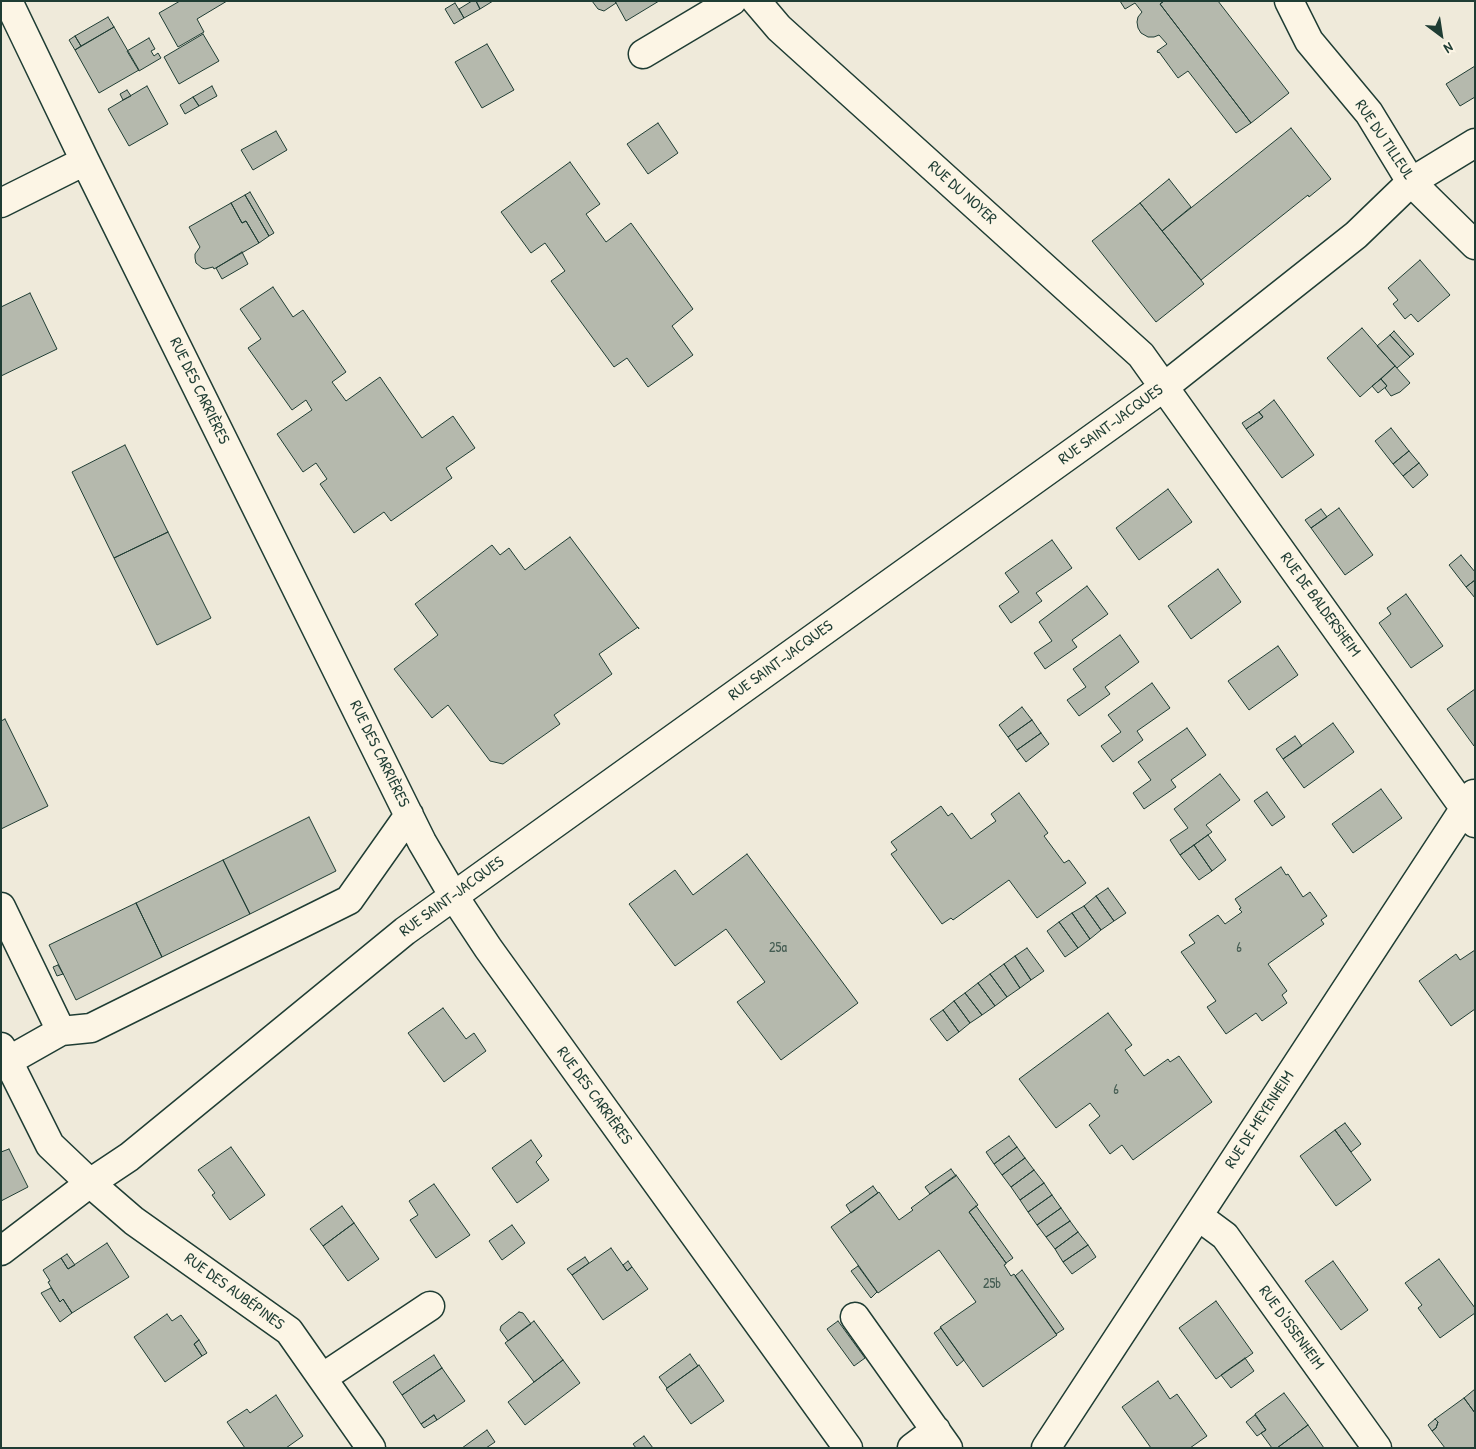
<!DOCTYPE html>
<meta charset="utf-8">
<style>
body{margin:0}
#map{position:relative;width:1476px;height:1449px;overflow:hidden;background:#efeada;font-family:"Patrick Hand",sans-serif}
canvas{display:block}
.frame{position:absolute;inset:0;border:2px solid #1f3d34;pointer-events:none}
.north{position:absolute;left:1416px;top:10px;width:50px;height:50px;-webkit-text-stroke:4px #fcf5e5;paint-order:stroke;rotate:149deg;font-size:14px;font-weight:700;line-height:20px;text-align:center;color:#1f3d34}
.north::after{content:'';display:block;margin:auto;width:18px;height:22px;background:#1f3d34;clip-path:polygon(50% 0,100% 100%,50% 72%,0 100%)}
</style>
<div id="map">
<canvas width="1476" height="1449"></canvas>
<div class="frame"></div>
<div class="north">N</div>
</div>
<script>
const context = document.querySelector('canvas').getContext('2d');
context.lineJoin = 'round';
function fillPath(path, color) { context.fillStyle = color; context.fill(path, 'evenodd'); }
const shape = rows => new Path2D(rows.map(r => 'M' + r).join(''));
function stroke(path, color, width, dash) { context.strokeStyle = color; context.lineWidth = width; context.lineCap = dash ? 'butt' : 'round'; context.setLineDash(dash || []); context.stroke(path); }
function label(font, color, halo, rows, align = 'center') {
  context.font = font + ' "Patrick Hand",sans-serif'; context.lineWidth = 4; context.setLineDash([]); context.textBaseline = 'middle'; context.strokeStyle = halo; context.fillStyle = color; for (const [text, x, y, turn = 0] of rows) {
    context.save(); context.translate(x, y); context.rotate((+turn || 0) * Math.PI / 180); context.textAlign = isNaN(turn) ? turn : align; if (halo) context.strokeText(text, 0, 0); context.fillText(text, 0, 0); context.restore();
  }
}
const building = shape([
 [180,1,227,1,197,19,204,32,178,47,159,13,180,1],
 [472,1,476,1,480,9,464,18,459,9,472,1],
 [476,1,493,1,480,9,476,1],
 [592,1,615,1,616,3,604,11,598,9,592,1],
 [615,1,659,1,626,21,615,1],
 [1120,1,1164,1,1160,4,1251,123,1236,133,1188,71,1178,78,1159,52,1158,53,1157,51,1167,44,1159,35,1154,37,1148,37,1141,33,1138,28,1137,22,1138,17,1142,12,1135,3,1125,9,1120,1],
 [1164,1,1218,1,1289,93,1251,123,1160,4,1164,1],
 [455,3,464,18,454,24,445,9,455,3],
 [108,17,114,27,81,46,75,36,108,17],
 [114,27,139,70,99,93,75,50,114,27],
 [203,34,219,61,179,84,164,57,203,34],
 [75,36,81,46,75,50,69,40,75,36],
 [149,38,155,49,151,51,154,56,158,53,161,58,139,71,127,51,149,38],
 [487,44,514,90,482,108,455,62,487,44],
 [1475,66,1475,97,1460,106,1446,84,1475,66],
 [147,86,168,124,129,146,108,109,147,86],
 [212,86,217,96,199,106,193,97,212,86],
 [127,90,131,96,123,100,120,94,127,90],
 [193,97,199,106,185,114,180,105,193,97],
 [658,123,678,153,648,174,627,144,658,123],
 [1291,128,1331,179,1309,197,1308,195,1201,280,1162,231,1291,128],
 [276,131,287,150,253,170,241,150,276,131],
 [570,162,600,204,586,214,606,242,631,223,693,309,672,326,693,355,648,387,627,358,614,367,551,281,565,271,545,243,531,253,501,212,570,162],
 [1169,179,1191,207,1162,231,1140,203,1169,179],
 [250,192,274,233,269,236,245,195,250,192],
 [245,195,269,236,259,243,246,221,242,223,231,203,245,195],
 [231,203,242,223,246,221,259,243,214,269,213,267,205,269,202,268,196,263,195,258,195,254,200,247,189,227,231,203],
 [1140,203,1204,284,1156,322,1092,241,1140,203],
 [242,252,248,264,222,279,216,268,242,252],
 [1420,260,1450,295,1418,322,1411,314,1405,319,1393,304,1398,300,1388,288,1420,260],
 [273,287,293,317,303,310,346,372,332,382,346,401,380,377,422,438,453,416,475,448,446,468,452,478,391,521,384,512,354,533,320,484,327,479,316,463,303,472,277,434,312,410,306,400,292,410,248,348,261,339,240,309,273,287],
 [30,293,57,349,1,376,1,307,30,293],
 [1362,328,1395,366,1360,397,1327,358,1362,328],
 [1394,331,1414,354,1410,357,1390,335,1394,331],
 [1390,335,1410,357,1397,368,1377,346,1390,335],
 [1395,366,1410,383,1400,392,1391,396,1385,388,1387,386,1381,379,1395,366],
 [1381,379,1387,386,1378,393,1372,386,1381,379],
 [1274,400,1314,455,1282,478,1246,429,1263,417,1259,412,1274,400],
 [1259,412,1263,417,1246,429,1242,423,1259,412],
 [1391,428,1409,451,1393,464,1375,441,1391,428],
 [125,445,168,532,114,558,72,472,125,445],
 [1409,451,1419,463,1403,476,1393,464,1409,451],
 [1419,463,1428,475,1413,488,1403,476,1419,463],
 [1168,489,1192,522,1139,560,1116,528,1168,489],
 [1339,508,1373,555,1345,575,1311,528,1339,508],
 [1321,509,1327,517,1311,528,1305,520,1321,509],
 [168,532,211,618,157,645,114,558,168,532],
 [570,537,639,629,638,627,599,654,612,674,554,715,560,724,503,764,490,761,448,705,432,718,394,669,438,635,415,604,492,545,500,555,509,548,525,570,570,537],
 [1052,540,1072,568,1036,593,1042,601,1011,623,999,606,1019,592,1005,573,1052,540],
 [1461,555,1475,572,1475,580,1466,587,1449,565,1461,555],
 [1218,569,1241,602,1191,639,1168,606,1218,569],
 [1475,580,1475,598,1466,587,1475,580],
 [1087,586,1108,614,1072,640,1077,647,1045,669,1034,653,1052,641,1039,622,1087,586],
 [1406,594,1443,646,1411,668,1379,623,1391,614,1387,608,1406,594],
 [1120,635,1139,662,1105,687,1110,694,1079,716,1067,700,1086,687,1073,669,1120,635],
 [1278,646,1298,675,1249,710,1228,681,1278,646],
 [1152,683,1170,708,1137,731,1143,740,1113,762,1101,746,1121,732,1108,715,1152,683],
 [1475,689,1475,745,1474,746,1447,709,1475,689],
 [1022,707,1032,720,1008,737,999,725,1022,707],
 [5,719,48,806,1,829,1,721,5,719],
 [1032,720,1041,733,1017,750,1008,737,1032,720],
 [1333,723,1354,752,1304,788,1283,759,1333,723],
 [1187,728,1206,755,1171,780,1176,787,1144,809,1133,793,1151,780,1138,762,1187,728],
 [1041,733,1049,744,1026,762,1017,750,1041,733],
 [1295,736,1302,746,1283,759,1276,749,1295,736],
 [1220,774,1240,800,1206,825,1212,832,1180,855,1170,840,1188,828,1174,809,1220,774],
 [1381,789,1402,818,1353,853,1332,824,1381,789],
 [1267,792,1285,817,1272,826,1254,801,1267,792],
 [1019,793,1048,833,1044,836,1064,863,1069,860,1086,883,1037,918,1009,880,953,920,951,918,942,924,891,854,897,850,891,842,941,806,948,816,952,813,971,839,996,821,991,814,1019,793],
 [309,817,336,871,250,914,223,860,309,817],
 [1208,835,1226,860,1212,871,1194,845,1208,835],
 [1194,845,1212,871,1199,880,1180,855,1194,845],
 [747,854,858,1003,781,1060,737,1002,765,982,726,929,675,966,629,904,675,870,693,895,747,854],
 [223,860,250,914,162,957,136,903,223,860],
 [1281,867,1286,875,1288,874,1303,897,1310,892,1327,916,1321,920,1324,924,1268,964,1287,991,1282,995,1287,1003,1262,1021,1256,1013,1226,1034,1207,1007,1216,1001,1181,952,1195,943,1189,935,1218,915,1225,924,1242,912,1239,909,1241,908,1235,899,1281,867],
 [1108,888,1126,913,1114,921,1096,896,1108,888],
 [1096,896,1114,921,1101,930,1084,906,1096,896],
 [136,903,162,957,76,1000,49,945,136,903],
 [1084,906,1101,930,1090,939,1072,913,1084,906],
 [1072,913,1090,939,1078,948,1059,922,1072,913],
 [1059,922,1078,948,1065,957,1047,931,1059,922],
 [1027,948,1044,971,1031,980,1015,956,1027,948],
 [1475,950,1475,1009,1451,1026,1419,981,1456,954,1460,960,1475,950],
 [1015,956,1031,980,1020,988,1004,964,1015,956],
 [1004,964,1020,988,1007,997,990,974,1004,964],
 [58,965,63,974,57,976,53,967,58,965],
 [990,974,1007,997,995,1006,978,983,990,974],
 [978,983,995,1006,982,1015,965,993,978,983],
 [965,993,982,1015,970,1023,954,1001,965,993],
 [954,1001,970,1023,959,1032,943,1010,954,1001],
 [443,1008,466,1039,474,1033,486,1051,444,1082,408,1033,443,1008],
 [943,1010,959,1032,947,1041,930,1019,943,1010],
 [1108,1013,1132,1045,1125,1050,1144,1076,1168,1059,1170,1062,1179,1056,1212,1102,1133,1160,1122,1145,1110,1154,1089,1125,1100,1116,1090,1103,1056,1128,1019,1079,1108,1013],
 [1345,1123,1361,1144,1351,1152,1335,1130,1345,1123],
 [1335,1130,1371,1180,1336,1206,1300,1156,1335,1130],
 [1009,1136,1017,1147,994,1164,986,1152,1009,1136],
 [531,1140,542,1156,536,1162,549,1180,517,1203,492,1168,531,1140],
 [231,1147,265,1195,230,1220,212,1195,215,1193,198,1170,231,1147],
 [1017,1147,1025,1158,1002,1175,994,1164,1017,1147],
 [9,1149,28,1187,1,1201,1,1152,9,1149],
 [1025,1158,1034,1170,1011,1187,1002,1175,1025,1158],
 [951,1169,956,1176,930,1194,925,1187,951,1169],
 [1034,1170,1044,1183,1020,1200,1011,1187,1034,1170],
 [956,1175,978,1205,969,1212,1006,1263,1006,1264,1004,1265,1011,1276,1014,1274,1057,1335,983,1387,940,1327,976,1302,939,1250,878,1293,831,1227,879,1192,899,1220,913,1210,911,1208,956,1175],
 [1044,1183,1052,1195,1028,1212,1020,1200,1044,1183],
 [434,1184,470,1235,436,1258,410,1220,418,1215,409,1201,434,1184],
 [873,1186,878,1193,851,1213,846,1205,873,1186],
 [1052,1195,1061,1208,1037,1225,1028,1212,1052,1195],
 [342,1206,354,1223,323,1246,310,1229,342,1206],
 [976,1206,1013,1258,1006,1263,969,1212,976,1206],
 [1061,1208,1070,1221,1046,1237,1037,1225,1061,1208],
 [1070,1221,1078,1232,1055,1249,1046,1237,1070,1221],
 [354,1223,379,1259,348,1281,323,1246,354,1223],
 [512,1225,525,1243,502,1260,489,1241,512,1225],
 [1078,1232,1088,1245,1063,1262,1055,1249,1078,1232],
 [107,1243,129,1277,72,1313,63,1299,60,1302,48,1282,50,1281,43,1270,61,1258,68,1269,107,1243],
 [1088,1245,1096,1257,1072,1274,1063,1262,1088,1245],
 [611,1248,627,1271,632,1267,648,1289,603,1320,572,1275,611,1248],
 [67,1254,75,1265,68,1269,61,1258,67,1254],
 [585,1257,589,1263,572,1275,567,1269,585,1257],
 [1439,1259,1475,1308,1475,1313,1440,1338,1418,1308,1422,1305,1405,1283,1439,1259],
 [628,1261,632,1267,627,1271,623,1265,628,1261],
 [1333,1261,1368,1310,1341,1330,1305,1281,1333,1261],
 [858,1266,877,1292,871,1298,851,1271,858,1266],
 [1022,1270,1064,1329,1056,1334,1015,1276,1022,1270],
 [51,1288,60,1302,63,1299,72,1313,60,1322,41,1293,51,1288],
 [1216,1301,1253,1353,1216,1379,1179,1328,1216,1301],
 [519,1312,523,1313,531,1324,508,1341,500,1330,501,1326,519,1312],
 [167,1314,172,1321,181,1315,199,1340,194,1344,202,1356,165,1382,134,1337,167,1314],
 [534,1321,563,1360,534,1382,505,1343,534,1321],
 [838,1321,865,1358,854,1366,827,1329,838,1321],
 [941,1328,964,1360,957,1366,934,1333,941,1328],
 [199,1340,207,1353,202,1356,194,1344,199,1340],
 [690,1354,698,1366,667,1388,659,1377,690,1354],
 [434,1355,442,1368,402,1395,393,1382,434,1355],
 [1245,1358,1254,1371,1231,1388,1221,1375,1245,1358],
 [563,1360,580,1383,525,1425,508,1402,563,1360],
 [699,1365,724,1401,691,1424,666,1389,699,1365],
 [442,1368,465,1401,437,1420,434,1415,421,1424,402,1395,442,1368],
 [1158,1381,1170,1399,1177,1394,1207,1436,1190,1448,1151,1448,1122,1407,1158,1381],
 [1475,1389,1475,1413,1464,1398,1475,1389],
 [1284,1393,1308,1425,1277,1448,1272,1448,1261,1433,1266,1430,1255,1414,1284,1393],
 [276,1395,303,1436,286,1448,245,1448,227,1422,247,1409,250,1413,276,1395],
 [1464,1398,1475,1413,1475,1448,1445,1448,1432,1431,1436,1428,1438,1422,1435,1419,1464,1398],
 [434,1415,437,1420,424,1428,421,1424,434,1415],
 [1255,1415,1266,1430,1257,1436,1246,1422,1255,1415],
 [1435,1419,1438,1422,1436,1428,1432,1431,1428,1425,1435,1419],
 [1308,1425,1324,1448,1277,1448,1308,1425],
 [487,1430,495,1442,486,1448,462,1448,487,1430],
 [644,1436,653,1448,636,1448,633,1444,644,1436]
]);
const minor = shape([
 [8,1,85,161,422,842,453,895,488,948,848,1448],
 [756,1,779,28,1141,355,1475,823],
 [1289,1,1309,41,1369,113,1411,182,1475,245],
 [643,54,732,1],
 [1,203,85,161],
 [1,907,61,1031],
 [1,1047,50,1145,90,1183,134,1221,289,1331,371,1448],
 [8,1061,61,1031,91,1028,349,900,409,815],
 [1198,1216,1225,1236,1377,1448],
 [1,1251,90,1183,129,1157,405,931,1164,387,1356,235,1411,182,1475,143],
 [855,1317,948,1448],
 [322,1378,430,1306],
 [912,1448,936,1430],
 [1046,1448,1474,794]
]);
const numberNames = [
 ["25a",778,948],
 ["6",1239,948],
 ["6",1116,1090],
 ["25b",992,1284]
];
const streetNames = [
 ["RUE DU TILLEUL",1384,140,56],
 ["RUE DU NOYER",962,193,42],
 ["RUE DES CARRIÈRES",199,391,64],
 ["RUE SAINT-JACQUES",1111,425,-36],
 ["RUE DE BALDERSHEIM",1320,605,54],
 ["RUE SAINT-JACQUES",781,661,-36],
 ["RUE DES CARRIÈRES",379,754,64],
 ["RUE SAINT-JACQUES",452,897,-36],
 ["RUE DES CARRIÈRES",594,1096,54],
 ["RUE DE MEYENHEIM",1260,1120,-57],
 ["RUE DES AUBÉPINES",234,1292,36],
 ["RUE D'ISSENHEIM",1291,1328,54]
];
fillPath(building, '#b5b9ad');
stroke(building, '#1f3d34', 1);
stroke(minor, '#1f3d34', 31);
stroke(minor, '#fcf5e5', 28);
label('14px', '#445c52', null, numberNames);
label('16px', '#1f3d34', '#fcf5e5', streetNames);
</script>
